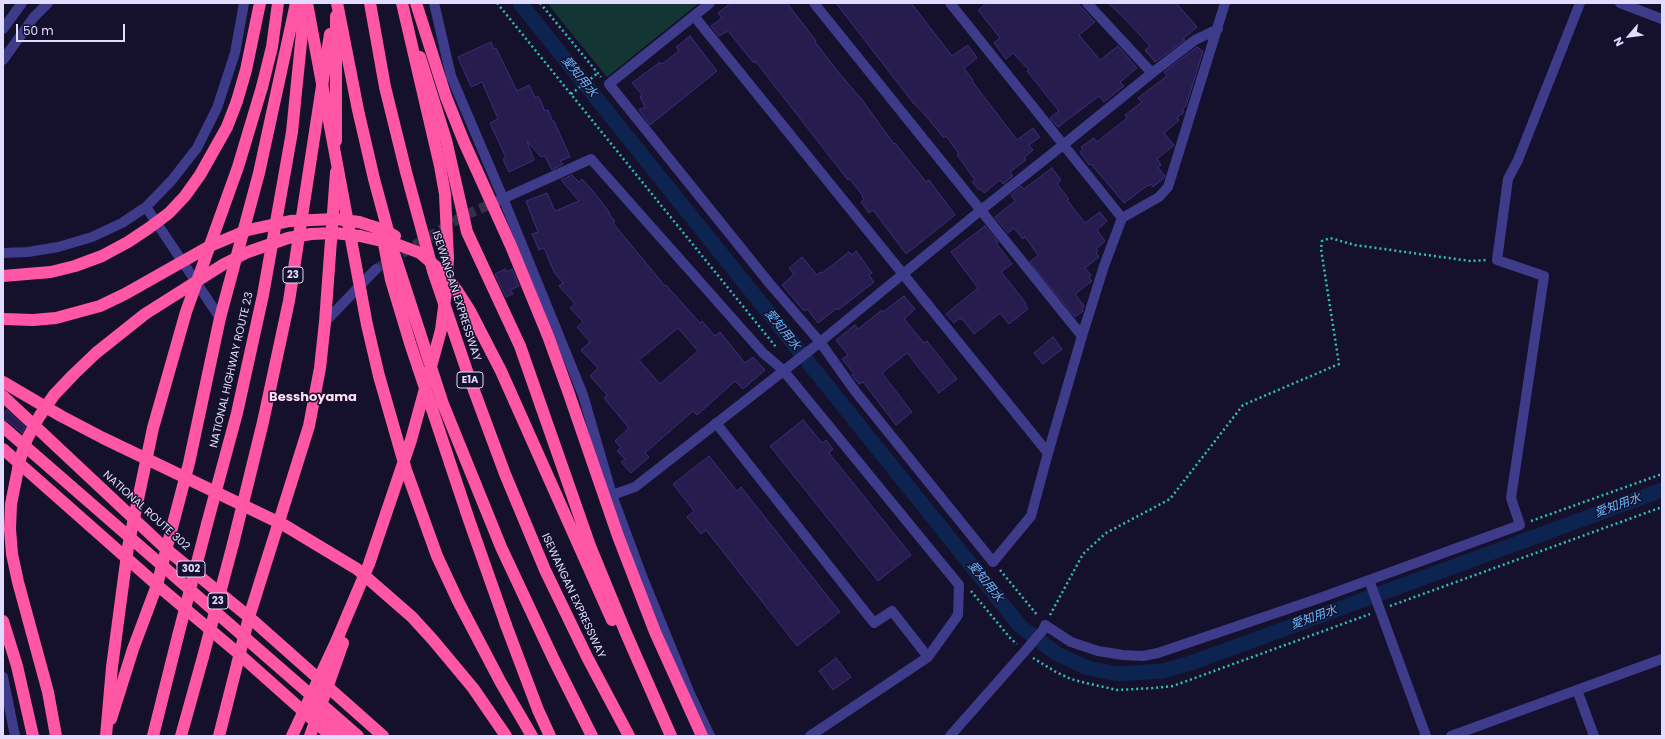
<!DOCTYPE html>
<meta charset="utf-8">
<style>
body{margin:0}
#map{position:relative;width:1665px;height:739px;overflow:hidden;background:#15112c;font-family:Poppins,sans-serif}
canvas{display:block}
.frame{position:absolute;inset:0;border:4px solid #e0dbff;pointer-events:none}
.north{position:absolute;left:1609px;top:16px;width:40px;height:40px;-webkit-text-stroke:3px #15112c;paint-order:stroke;rotate:242deg;font-size:11px;font-weight:700;line-height:16px;text-align:center;color:#e0dbff}
.north::after{content:'';display:block;margin:auto;width:14px;height:18px;background:#e0dbff;clip-path:polygon(50% 0,100% 100%,50% 72%,0 100%)}
.scale{position:absolute;left:16px;top:24px;width:109px;height:18px;box-sizing:border-box;border:2px solid #e0dbff;border-top:0;padding-left:5px;font-size:12px;line-height:14px;white-space:nowrap;color:#e0dbff;-webkit-text-stroke:3px #15112c;paint-order:stroke}
</style>
<div id="map">
<canvas width="1665" height="739"></canvas>
<div class="frame"></div>
<div class="north">N</div>
<div class="scale">50 m</div>
</div>
<script>
const context = document.querySelector('canvas').getContext('2d');
context.lineJoin = 'round';
function fillPath(path, color) { context.fillStyle = color; context.fill(path, 'evenodd'); }
const shape = rows => new Path2D(rows.map(r => 'M' + r).join(''));
function stroke(path, color, width, dash) { context.strokeStyle = color; context.lineWidth = width; context.lineCap = dash ? 'butt' : 'round'; context.setLineDash(dash || []); context.stroke(path); }
function label(font, color, halo, rows, align = 'center') {
  context.font = font + ' Poppins,"Noto Sans JP",sans-serif'; context.lineWidth = 3; context.setLineDash([]); context.textBaseline = 'middle'; context.strokeStyle = halo; context.fillStyle = color; for (const [text, x, y, turn = 0] of rows) {
    context.save(); context.translate(x, y); context.rotate((+turn || 0) * Math.PI / 180); context.textAlign = isNaN(turn) ? turn : align; if (halo) context.strokeText(text, 0, 0); context.fillText(text, 0, 0); context.restore();
  }
}
const green = shape([
 [547,3,699,3,607,77]
]);
const canal = shape([
 [520,3,1020,626,1057,654,1088,668,1117,674,1163,671,1194,662,1662,490]
]);
const building = shape([
 [731,3,787,3,816,41,815,42,839,73,863,101,894,144,895,143,926,182,929,180,955,215,906,254,873,210,869,213,861,202,864,200,862,197,863,196,850,179,848,180,756,62,753,62,728,31,719,36,711,26,722,18,718,13,731,3],
 [836,3,911,3,952,56,968,45,977,58,964,68,973,80,972,81,1017,140,1033,128,1040,137,1029,145,1033,150,1024,158,1026,160,1010,172,1013,176,1003,184,1000,180,984,193,981,189,979,190,972,182,975,180,957,155,959,154,946,136,944,138,926,116,915,104,914,104,836,3],
 [987,3,1077,3,1095,22,1079,35,1100,60,1118,46,1137,68,1120,82,1124,86,1104,102,1099,96,1058,127,1050,118,1059,111,1027,71,1029,70,1013,53,1006,59,994,43,1000,38,978,10,987,3],
 [1108,3,1176,3,1197,27,1183,39,1185,40,1155,62,1145,50,1150,46,1124,18,1108,3],
 [690,36,717,71,650,125,639,110,645,107,640,97,642,95,632,83,660,62,662,64,679,51,676,47,690,36],
 [491,42,494,49,496,48,517,91,529,85,535,97,539,97,545,111,548,110,553,122,554,121,570,157,560,161,563,164,552,170,545,156,541,157,527,141,534,160,509,172,503,159,506,158,490,123,498,119,482,82,471,87,458,57,491,42],
 [1197,47,1203,51,1186,106,1182,110,1184,112,1177,117,1179,120,1164,133,1174,145,1157,159,1161,165,1158,167,1165,176,1164,178,1153,187,1151,184,1149,186,1148,185,1124,203,1091,164,1089,165,1080,152,1083,150,1081,147,1094,138,1097,142,1127,118,1125,115,1142,102,1138,98,1167,76,1164,72,1197,47],
 [1052,168,1061,180,1057,184,1069,199,1067,200,1085,223,1100,212,1107,221,1097,230,1105,241,1096,249,1098,251,1096,253,1099,257,1085,268,1091,275,1089,278,1092,281,1075,294,1084,306,1082,310,1083,311,1075,317,1030,262,1038,255,1025,237,1023,239,1014,228,1008,233,995,217,1015,201,1011,195,1021,186,1024,189,1052,168],
 [572,175,579,182,582,179,592,190,610,213,609,214,615,221,613,223,665,286,666,285,700,323,702,321,715,336,720,332,745,363,753,357,765,370,743,389,735,381,697,415,693,411,645,453,649,457,631,473,621,462,625,459,617,451,621,448,615,441,629,428,604,398,607,395,590,376,598,368,581,350,590,342,577,327,583,322,570,308,575,304,559,286,563,283,554,272,544,248,539,250,532,234,538,232,526,201,547,193,555,211,579,201,561,180,572,175],
 [678,328,698,351,660,384,639,360,678,328],
 [985,226,998,242,996,243,1012,264,1002,271,1002,273,1026,303,1025,304,1028,309,1009,324,1000,313,974,334,963,320,962,320,960,318,954,323,946,314,978,288,951,252,985,226],
 [856,251,872,273,869,275,874,282,838,310,837,308,818,323,807,309,804,311,782,285,794,274,789,268,802,257,817,275,821,272,822,273,849,252,852,255,856,251],
 [505,269,506,272,512,269,519,286,510,290,513,294,506,297,495,274,505,269],
 [904,296,915,309,904,319,924,343,927,341,957,379,939,393,907,353,882,373,912,412,896,425,863,382,859,384,852,375,854,374,842,359,848,355,836,340,855,325,858,329,882,310,883,312,904,296],
 [1053,337,1062,349,1043,364,1034,353,1053,337],
 [7,410,25,427,22,433,8,421,3,420,3,415,7,410],
 [803,420,822,443,826,440,833,449,829,453,911,555,878,581,770,446,803,420],
 [709,456,737,491,741,487,840,612,797,646,706,530,701,534,687,517,694,511,673,484,709,456],
 [836,658,851,677,833,690,819,671,836,658]
]);
const minorTunnel = shape([
 [376,269,463,216,498,201]
]);
const path = shape([
 [497,3,776,347],
 [540,3,601,77],
 [571,94,598,73],
 [1531,521,1662,474],
 [1000,570,1038,616],
 [971,591,1011,639,1017,644],
 [1390,606,1662,507],
 [1050,615,1083,554,1106,533,1170,499,1243,405,1339,364,1321,249,1322,241,1330,238,1355,245,1470,261,1487,260],
 [1033,658,1056,672,1071,679,1086,683,1117,690,1154,688,1173,686,1370,614]
]);
const minor = shape([
 [434,3,451,76,503,198,583,395,612,495,642,576,690,694,710,736],
 [710,3,609,84,770,284,820,342,855,391,993,562,1031,516,1048,453,1082,336,1104,266,1122,218,1159,197,1168,187,1225,3],
 [814,3,1082,336],
 [950,3,1122,218],
 [1087,3,1152,73],
 [1620,3,1662,19],
 [694,16,1048,453],
 [3,29,22,3],
 [3,60,34,17,48,3],
 [498,201,591,159,763,353,783,370,959,585,958,615,928,657,810,736],
 [146,207,220,318],
 [3,253,28,252,58,247,92,237,122,223,146,207,172,180,197,148,217,108,235,53,244,3],
 [325,322,376,269],
 [716,423,874,623,892,611,928,657],
 [612,495,635,487,814,347,981,210,1063,145,1152,73,1195,40,1218,29],
 [1369,580,1426,736],
 [3,677,15,736],
 [1577,690,1594,736],
 [950,736,1025,651,1043,630,1045,625,1071,642,1098,651,1123,655,1143,656,1158,653,1320,598,1520,525,1511,498,1544,276,1497,260,1508,179,1518,160,1580,3],
 [1451,736,1662,659]
]);
const highway = shape([
 [420,57,446,140,467,232,520,346,590,546,625,631,671,736],
 [262,87,272,47,278,3],
 [237,101,246,70,260,3],
 [336,141,336,16],
 [359,222,384,230,395,236],
 [360,236,399,245,420,253,440,270,456,289,470,311,501,371,612,620],
 [3,396,166,549,249,617,383,736],
 [3,449,157,585,239,654,331,736],
 [207,524,237,413,263,295,292,132,305,3],
 [233,544,263,422,289,301,330,34],
 [3,621,17,666,33,736],
 [506,625,538,710,550,736],
 [313,704,345,736],
 [111,719,133,649,157,585,189,463,220,318,259,173,296,3],
 [153,736,178,636],
 [181,736,203,657],
 [219,736,249,617,309,426,320,368,325,322,336,172]
]);
const highwayBridge = shape([
 [307,3,367,325,379,376,406,470,437,556,458,601,501,683,532,736],
 [337,3,358,110,374,179,394,253,443,404,501,547,553,658,592,736],
 [370,3,385,87,406,172,433,271,469,377,505,474,545,570,587,657,629,736],
 [416,3,446,97,464,142,511,246,548,336,568,391,618,536,655,632,702,736],
 [383,239,391,280,410,343,469,520,506,625],
 [3,276,51,272,75,266,102,256,128,242,149,228,169,213,185,196,200,175,227,127,237,101],
 [3,319,33,320,56,318,100,306,125,294,210,246,248,230,290,221,336,219,359,222],
 [3,382,61,416,103,438,284,525,357,569,412,617,433,640,473,688,506,736],
 [3,427,358,736],
 [178,636,207,524],
 [203,657,233,544],
 [56,736,48,692,18,582,12,554,10,529,11,504,20,459,27,439,39,417,54,395,73,375,96,353,145,314,224,264,248,252,288,238,311,234,335,233,360,236],
 [106,736,112,667,128,547,153,428,186,312,238,167,262,87],
 [292,736,336,642,369,564,411,440,441,330,446,292,448,258,445,194,440,166,402,3],
 [310,736,343,643]
]);
const shields = [
 [293,275,20],
 [470,380,26],
 [191,569,28],
 [218,601,20]
];
const shieldNames = [
 ["23",293,275],
 ["E1A",470,380],
 ["302",191,569],
 ["23",218,601]
];
const streetNames = [
 ["ISEWANGAN EXPRESSWAY",456,296,72],
 ["NATIONAL HIGHWAY ROUTE 23",232,370,-77],
 ["NATIONAL ROUTE 302",146,511,42],
 ["ISEWANGAN EXPRESSWAY",573,596,65]
];
const waterNames = [
 ["愛知用水",579,77,51],
 ["愛知用水",782,330,51],
 ["愛知用水",1618,506,-20],
 ["愛知用水",985,582,51],
 ["愛知用水",1314,618,-20]
];
const quarterNames = [
 ["Besshoyama",313,398]
];
fillPath(green, '#133635');
stroke(canal, '#0c244f', 15);
fillPath(building, '#261c4d');
stroke(building, '#3d2e79', 1);
stroke(minorTunnel, '#332f4c', 10, [10, 5]);
stroke(path, '#2ec0b8', 2.5, [2, 3]);
stroke(minor, '#3f3b8b', 10);
stroke(highway, '#ff56a6', 12);
stroke(highwayBridge, '#ff56a6', 12);
for (const [x, y, w] of shields) { const box = new Path2D(); box.roundRect(x - w / 2, y - 8, w, 16, 3); context.fillStyle = '#15112c'; context.fill(box); stroke(box, '#e0dbff', 1); }
label('bold 10px', '#e0dbff', null, shieldNames);
label('11px', '#e0dbff', '#15112c', streetNames);
label('italic 12px', '#69b8ff', '#15112c', waterNames);
label('bold 13px', '#ffddf2', '#15112c', quarterNames);
</script>
